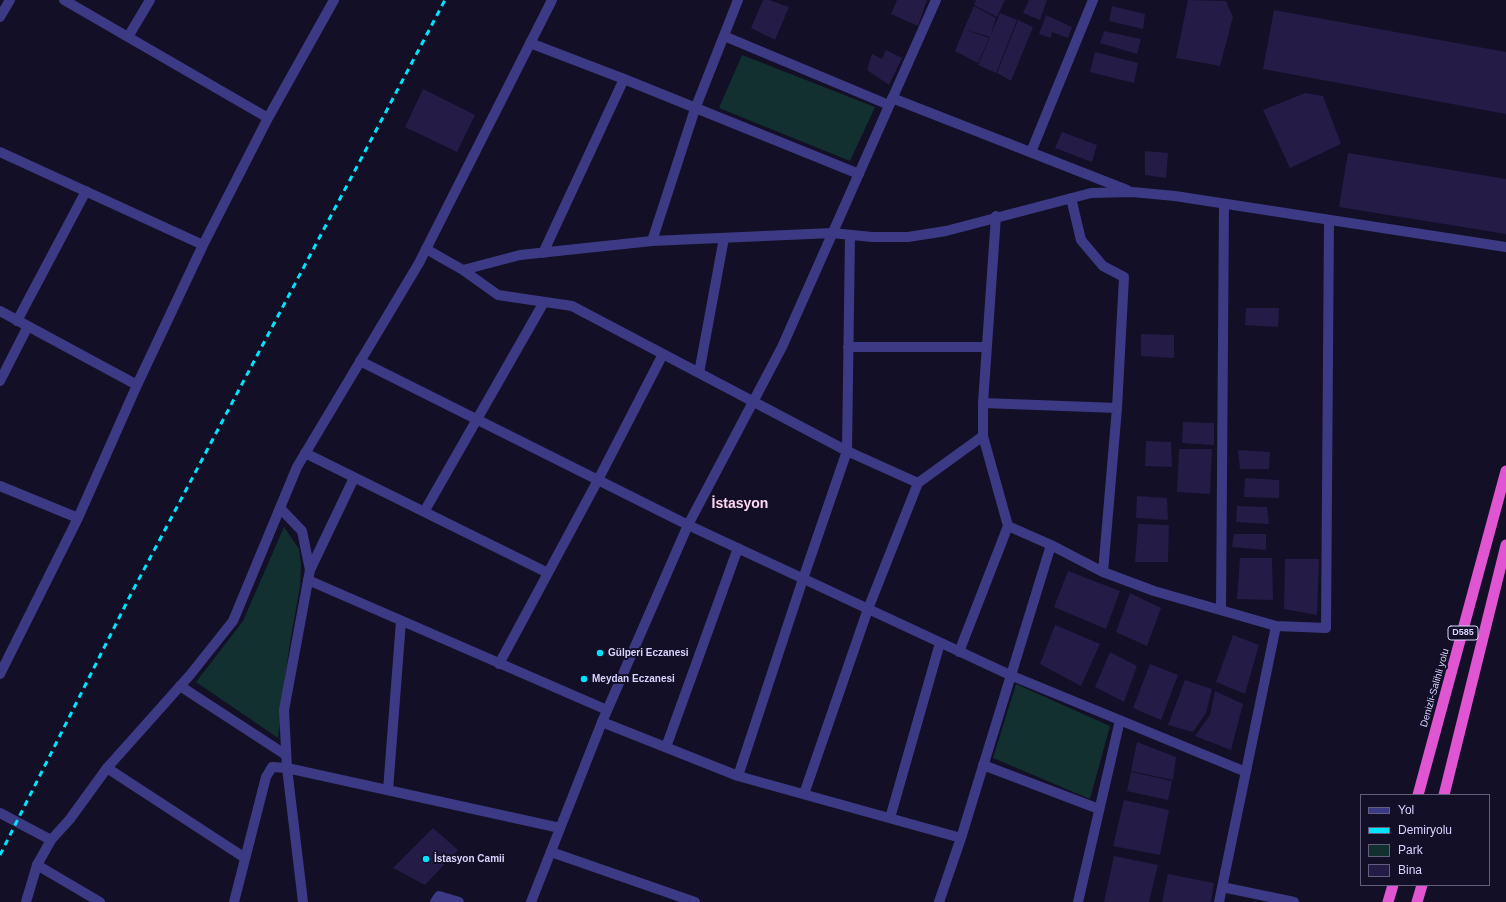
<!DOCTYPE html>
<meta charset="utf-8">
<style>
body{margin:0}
#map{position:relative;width:1506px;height:902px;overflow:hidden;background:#130f26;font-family:Helvetica,sans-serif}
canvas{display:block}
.legend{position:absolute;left:1360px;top:794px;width:130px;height:92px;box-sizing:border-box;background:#130f26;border:1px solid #625e7d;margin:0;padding:5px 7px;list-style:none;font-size:12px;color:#d9d4ff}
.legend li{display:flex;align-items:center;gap:8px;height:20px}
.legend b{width:20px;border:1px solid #625e7d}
</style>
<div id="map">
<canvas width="1506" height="902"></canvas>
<ul class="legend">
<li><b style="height:5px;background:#3d3a85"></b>Yol</li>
<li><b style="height:5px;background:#00e5ff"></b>Demiryolu</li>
<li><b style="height:11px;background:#12302f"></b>Park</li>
<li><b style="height:11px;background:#241b47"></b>Bina</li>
</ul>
</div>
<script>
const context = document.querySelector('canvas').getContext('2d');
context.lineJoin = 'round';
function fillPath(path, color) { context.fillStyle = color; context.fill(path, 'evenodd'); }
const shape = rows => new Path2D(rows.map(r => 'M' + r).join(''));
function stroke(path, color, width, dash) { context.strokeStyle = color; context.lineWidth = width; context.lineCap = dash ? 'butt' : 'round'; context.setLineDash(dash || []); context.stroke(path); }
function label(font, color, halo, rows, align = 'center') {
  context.font = font + ' Helvetica,sans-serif'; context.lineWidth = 4; context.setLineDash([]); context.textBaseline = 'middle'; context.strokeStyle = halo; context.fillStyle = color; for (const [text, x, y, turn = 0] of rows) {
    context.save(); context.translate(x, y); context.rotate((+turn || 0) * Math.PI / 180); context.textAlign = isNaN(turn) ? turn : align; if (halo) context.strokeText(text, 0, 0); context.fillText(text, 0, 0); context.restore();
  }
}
const green = shape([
 [742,55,875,107,850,161,719,108],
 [284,527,299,549,301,564,300,586,289,649,278,738,196,682,243,621],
 [1016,684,1110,726,1090,799,993,758]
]);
const building = shape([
 [763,0,769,0,789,7,775,40,751,28],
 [897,0,927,0,918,26,891,14],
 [976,0,1005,0,997,17,974,5],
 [1029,0,1047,0,1040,20,1023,13],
 [1188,0,1226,1,1233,17,1220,66,1176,58],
 [974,6,996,18,990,37,964,29],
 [1112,6,1145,14,1143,29,1109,21],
 [1274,10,1506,52,1506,114,1263,69],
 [1000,13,1017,20,996,73,978,65],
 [1046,15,1072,27,1068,38,1052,32,1051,38,1039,34],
 [1018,20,1033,27,1011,81,997,73],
 [964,29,989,38,978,63,955,51],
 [1104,31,1141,39,1137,54,1100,43],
 [886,50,902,58,889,85,867,70,872,54,882,59],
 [1095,52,1138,63,1134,83,1090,72],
 [423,89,475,115,457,152,405,127],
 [1305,93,1323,96,1341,144,1290,168,1263,110],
 [1062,132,1097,145,1092,162,1055,148],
 [1145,151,1168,153,1166,178,1145,175],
 [1348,153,1506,179,1506,234,1339,207],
 [1246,308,1279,308,1278,327,1245,325],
 [1141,334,1174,335,1174,358,1141,356],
 [1183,422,1214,423,1214,445,1182,443],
 [1146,441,1171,442,1172,467,1145,466],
 [1179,449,1212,449,1210,494,1177,492],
 [1238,450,1270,452,1269,469,1240,469],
 [1245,478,1279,480,1279,498,1244,497],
 [1137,496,1167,498,1168,520,1136,518],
 [1237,506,1267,507,1269,524,1236,522],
 [1138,524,1169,525,1168,562,1135,562],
 [1234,534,1266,534,1266,550,1232,547],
 [1240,558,1272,558,1273,600,1237,599],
 [1285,559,1319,559,1317,615,1284,609],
 [1068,571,1120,591,1106,629,1054,607],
 [1130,593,1161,608,1147,646,1116,632],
 [1055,625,1100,644,1081,686,1040,664],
 [1233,635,1259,645,1245,694,1216,682],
 [1110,652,1137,666,1124,702,1095,687],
 [1150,664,1178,675,1161,720,1133,708],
 [1185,680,1212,689,1206,713,1193,732,1168,725],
 [1215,691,1243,704,1231,750,1195,736,1210,715],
 [1137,742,1176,757,1173,780,1131,771],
 [1131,772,1172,781,1168,800,1127,791],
 [1124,800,1169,810,1160,855,1113,846],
 [433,828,458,850,425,885,393,868],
 [1114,856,1158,865,1149,902,1104,902],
 [1168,874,1214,883,1211,902,1162,902]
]);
const minor = shape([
 [64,0,268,118],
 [0,17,10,0],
 [724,36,889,105],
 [128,37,150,0],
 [530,43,624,79],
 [892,98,1127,190],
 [0,152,203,245],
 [1031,152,1093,0],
 [1071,198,1081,240,1103,266,1124,277,1117,408,1103,572],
 [652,241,695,109,738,0],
 [426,249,463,270,498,295,572,306,847,451,918,483,983,436,1008,526,1051,545,1103,572,1154,591,1276,626,1219,902],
 [543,253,624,79,859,174],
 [463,270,520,255,652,241,832,233,872,237,908,237,946,231,1091,193,1132,192,1175,196,1506,247],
 [0,311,137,385],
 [17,321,86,191],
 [848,347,987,347],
 [360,361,688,525,1010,675,1246,772],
 [699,373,724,238],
 [0,381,28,326],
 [983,403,1117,408],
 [983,436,983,403,996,216],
 [305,453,548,573],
 [0,486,78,518],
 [424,512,544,302],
 [310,570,354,478],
 [308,580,607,710],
 [1221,610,1224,204],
 [1276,626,1326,628,1329,220],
 [959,652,1008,526],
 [499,664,598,480,663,354],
 [0,674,78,518,137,385,203,245,268,118,334,0],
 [180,686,286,755],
 [602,722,738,776,961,838,1051,545],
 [666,747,738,548],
 [983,765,1099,809],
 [107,768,245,858],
 [738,776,803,579,847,451,850,235],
 [388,790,401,621],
 [804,794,868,609,918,483],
 [890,818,940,643],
 [551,852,695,902],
 [37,865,100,902],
 [1222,887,1294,902],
 [234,902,266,777,272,767,287,768,560,828],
 [435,902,439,896,459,902],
 [939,902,961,838],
 [1078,902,1120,720]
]);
const tertiary = shape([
 [280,508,302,531,310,570,284,710,287,768,303,902],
 [0,813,51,840],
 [26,902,37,865,51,840,70,819,107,768,190,675,233,621,297,467,419,263,552,0],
 [531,902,602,722,688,525,782,347,936,0]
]);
const trunk = shape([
 [1418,795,1506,471],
 [1444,795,1506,545],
 [1388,902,1393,885],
 [1417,902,1422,885]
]);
const rail = shape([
 [0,855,131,594,445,0]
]);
const markers = [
 [600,653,4,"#00e5ff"],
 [584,679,4,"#00e5ff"],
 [426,859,4,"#00e5ff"]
];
const shields = [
 [1463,633,30]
];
const shieldNames = [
 ["D585",1463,633]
];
const poiNames = [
 ["Gülperi Eczanesi",608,653],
 ["Meydan Eczanesi",592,679],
 ["İstasyon Camii",434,859]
];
const streetNames = [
 ["Denizli-Salihli yolu",1435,688,-74]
];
const districtNames = [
 ["İstasyon",740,504]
];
fillPath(green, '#12302f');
fillPath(building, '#241b47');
stroke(minor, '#3d3a85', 10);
stroke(tertiary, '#3d3a85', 10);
stroke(trunk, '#e055d1', 11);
stroke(rail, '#00e5ff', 3, [6, 5]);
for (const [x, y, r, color] of markers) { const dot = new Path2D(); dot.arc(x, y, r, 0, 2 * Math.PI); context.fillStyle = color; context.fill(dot); stroke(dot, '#130f26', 1.5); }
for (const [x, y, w] of shields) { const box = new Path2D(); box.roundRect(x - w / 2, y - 7, w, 14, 3); context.fillStyle = '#130f26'; context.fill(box); stroke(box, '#d9d4ff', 1); }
label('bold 9px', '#d9d4ff', null, shieldNames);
label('bold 10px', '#d9d4ff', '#130f26', poiNames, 'left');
label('10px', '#d9d4ff', '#130f26', streetNames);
label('bold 14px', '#ffd6f0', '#130f26', districtNames);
</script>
